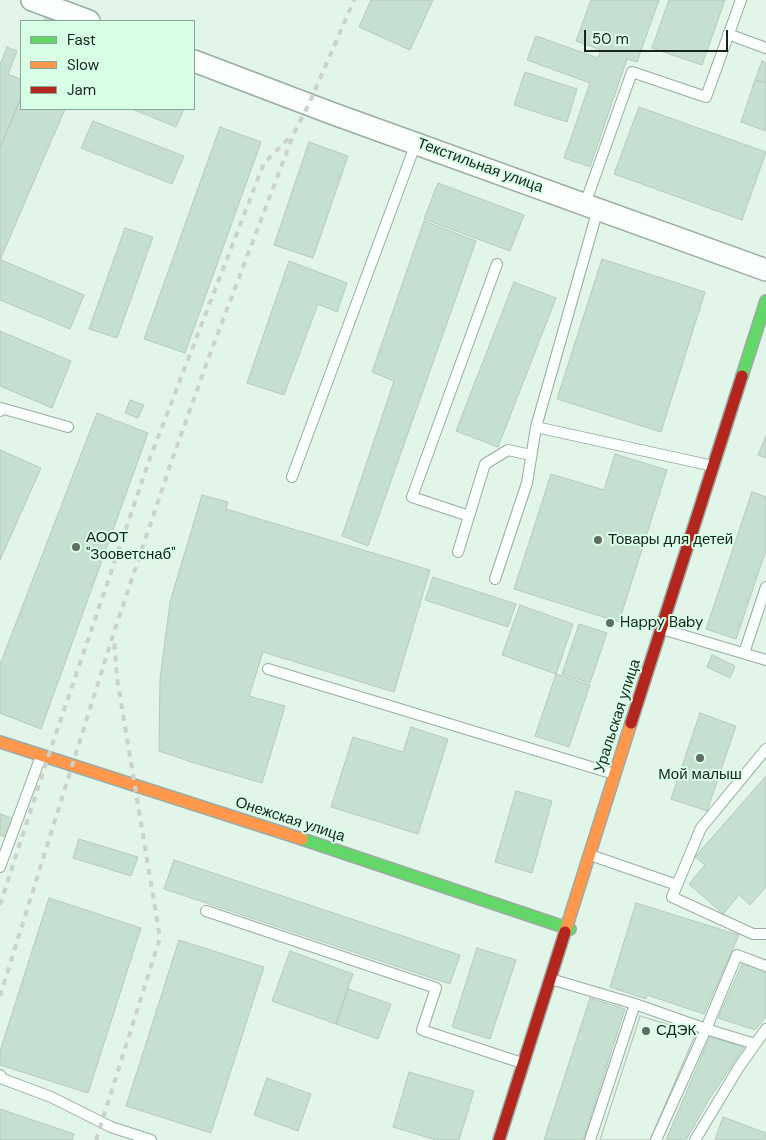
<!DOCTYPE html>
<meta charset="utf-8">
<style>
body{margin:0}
#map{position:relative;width:766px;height:1140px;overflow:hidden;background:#e1f6e9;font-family:"DM Sans",sans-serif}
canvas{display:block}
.legend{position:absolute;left:20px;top:20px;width:175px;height:90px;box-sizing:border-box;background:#d9fee6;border:1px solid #8ba795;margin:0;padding:6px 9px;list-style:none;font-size:15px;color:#17241c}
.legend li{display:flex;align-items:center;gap:10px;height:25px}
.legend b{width:25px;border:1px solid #8ba795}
.scale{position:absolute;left:584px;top:30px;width:144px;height:22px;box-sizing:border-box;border:2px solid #17241c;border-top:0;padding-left:6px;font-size:15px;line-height:18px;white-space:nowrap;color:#17241c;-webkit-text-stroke:4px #d9fee6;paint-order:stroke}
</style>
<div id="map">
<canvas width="766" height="1140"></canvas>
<ul class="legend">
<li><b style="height:6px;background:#63d668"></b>Fast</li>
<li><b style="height:6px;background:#ff974d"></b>Slow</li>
<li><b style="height:6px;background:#b3261e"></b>Jam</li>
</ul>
<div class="scale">50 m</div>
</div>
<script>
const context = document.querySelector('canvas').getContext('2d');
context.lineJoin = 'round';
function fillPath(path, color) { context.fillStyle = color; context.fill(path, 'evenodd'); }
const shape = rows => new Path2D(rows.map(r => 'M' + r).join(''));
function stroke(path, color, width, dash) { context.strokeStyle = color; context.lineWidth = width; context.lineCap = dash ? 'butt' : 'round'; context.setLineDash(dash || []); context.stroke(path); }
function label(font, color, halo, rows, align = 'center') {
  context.font = font + ' "DM Sans",sans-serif'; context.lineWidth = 4; context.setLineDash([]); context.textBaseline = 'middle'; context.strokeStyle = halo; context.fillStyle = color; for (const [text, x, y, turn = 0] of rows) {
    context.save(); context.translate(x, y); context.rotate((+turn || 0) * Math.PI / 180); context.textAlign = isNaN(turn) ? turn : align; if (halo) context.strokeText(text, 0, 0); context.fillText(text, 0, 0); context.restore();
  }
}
const building = shape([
 [371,0,433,0,410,50,359,27,371,0],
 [591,0,659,0,637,62,627,59,590,167,564,158,590,83,527,60,536,36,598,58,601,50,576,41,591,0],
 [669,0,725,0,702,65,652,48,669,0],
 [48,11,56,15,53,21,44,21,48,11],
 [7,47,17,51,8,74,20,79,21,76,21,97,0,148,0,65,7,47],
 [762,61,766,63,766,83,755,80,762,61],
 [525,72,577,89,567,122,514,105,525,72],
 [755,80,766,83,766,131,741,122,755,80],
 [21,98,21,109,65,109,0,260,0,148,21,98],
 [639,107,766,152,742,220,614,174,639,107],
 [132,109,184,109,176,127,132,109],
 [93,121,184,156,172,184,81,148,93,121],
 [220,127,261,142,185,353,144,339,220,127],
 [309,142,348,156,313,258,274,245,309,142],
 [438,183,524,215,510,251,424,219,438,183],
 [424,221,476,241,368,546,342,536,394,381,372,372,424,221],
 [125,228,153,237,117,338,89,329,125,228],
 [602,259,705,292,661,432,557,399,602,259],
 [1,260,84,295,70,329,0,300,0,262,1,260],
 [289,261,347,283,337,312,318,304,284,395,247,383,289,261],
 [514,282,556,298,498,447,456,431,514,282],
 [0,331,71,361,52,408,0,386,0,331],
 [130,400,144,405,138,418,125,413,130,400],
 [97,413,148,433,41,729,0,713,0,661,1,662,97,413],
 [766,436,766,458,758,455,766,436],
 [0,450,41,468,0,560,0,450],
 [615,454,667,470,619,622,514,589,551,474,604,490,615,454],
 [752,492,766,497,766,553,765,553,736,639,706,629,752,492],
 [202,495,228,502,226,509,430,570,394,692,263,652,249,696,285,706,262,783,191,762,159,751,160,679,170,602,202,495],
 [433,577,516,604,508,627,425,600,433,577],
 [520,605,573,624,556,674,502,655,520,605],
 [579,624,607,633,590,683,562,674,579,624],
 [712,655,735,666,730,678,707,667,712,655],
 [556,674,590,685,569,747,535,736,556,674],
 [700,713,736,726,707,811,671,799,700,713],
 [411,727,448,739,418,834,331,807,353,737,403,752,411,727],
 [766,776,766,887,750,905,739,895,723,914,689,884,705,865,695,857,766,776],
 [516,791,552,801,532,873,495,862,516,791],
 [0,814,15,819,9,838,0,835,0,814],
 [79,839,138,857,131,876,73,858,79,839],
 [174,860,460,955,450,984,164,889,174,860],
 [49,898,141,928,88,1093,0,1065,0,1051,49,898],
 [636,903,739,935,704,1014,647,995,646,999,610,987,636,903],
 [179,940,264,967,211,1133,126,1106,179,940],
 [477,948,516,960,490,1039,452,1027,477,948],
 [290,951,353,974,336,1024,272,1001,290,951],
 [742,964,766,971,766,1017,755,1030,718,1018,742,964],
 [348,989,391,1004,378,1039,336,1024,348,989],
 [590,998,625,1009,583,1140,544,1140,590,998],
 [640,1016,696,1033,650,1140,600,1140,640,1016],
 [640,1016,696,1033,650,1140,600,1140,640,1016],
 [710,1037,744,1047,710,1098,686,1140,666,1140,710,1037],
 [409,1072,474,1091,459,1140,436,1140,393,1127,409,1072],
 [267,1078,311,1094,298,1131,254,1115,267,1078],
 [0,1109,74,1134,72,1140,0,1140,0,1109],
 [723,1117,766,1133,765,1140,715,1140,723,1117]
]);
const lane = shape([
 [728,34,766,48],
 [585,204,632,72,706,97,741,0],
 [0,411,1,408,68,427],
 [536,427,713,466],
 [292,477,416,143],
 [469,516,412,497,497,264],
 [458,552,485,464,508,450,531,455],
 [495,579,527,483,536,427,598,209],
 [662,629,766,660],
 [744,653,766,587],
 [268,669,614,774],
 [766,749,701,828,672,897,753,934,766,934],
 [593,856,677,885],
 [0,867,41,756],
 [206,911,436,988,422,1030,522,1063],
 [554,980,635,1004,706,1029,755,1044],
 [0,1075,3,1079,51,1097,111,1127,151,1140],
 [590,1140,635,1004],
 [656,1140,706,1029,737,955,766,966],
 [695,1140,739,1067,766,1029]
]);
const street = shape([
 [32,0,89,21],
 [194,61,331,113,766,270]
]);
const fast = shape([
 [742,376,766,301],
 [302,839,570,929]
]);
const slow = shape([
 [0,742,302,839],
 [565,932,631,723]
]);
const jam = shape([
 [631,723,742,376],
 [499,1140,565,932]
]);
const rail = shape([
 [0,905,48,757,150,458,264,163,290,137],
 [0,996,114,632,171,463,210,354,294,133,309,104,354,0],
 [96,1140,160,938,117,678,114,639]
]);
const markers = [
 [598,540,5,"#5e6e64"],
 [76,547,5,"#5e6e64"],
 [610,623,5,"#5e6e64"],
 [700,758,5,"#5e6e64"],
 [646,1031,5,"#5e6e64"]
];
const streetNames = [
 ["Текстильная улица",480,166,20],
 ["Уральская улица",618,716,-72],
 ["Онежская улица",290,820,18]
];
const poiNames = [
 ["АООТ",86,538],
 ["\"Зооветснаб\"",86,555],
 ["Товары для детей",608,540],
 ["Happy Baby",620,623],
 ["Мой малыш",700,775,"center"],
 ["СДЭК",656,1031]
];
fillPath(building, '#c5e0d0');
stroke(building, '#b8c8be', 1);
stroke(lane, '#9baba2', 12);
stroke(street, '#9baba2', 24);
stroke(fast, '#9baba2', 14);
stroke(slow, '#9baba2', 14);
stroke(jam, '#9baba2', 14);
stroke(lane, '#fafefc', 10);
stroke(street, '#fafefc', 21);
stroke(fast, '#63d668', 11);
stroke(slow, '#ff974d', 11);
stroke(jam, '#b3261e', 11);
stroke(rail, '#ccd1ce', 4, [6, 6]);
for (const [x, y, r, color] of markers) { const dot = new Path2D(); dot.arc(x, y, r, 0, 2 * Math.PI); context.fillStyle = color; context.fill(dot); stroke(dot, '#d9fee6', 2); }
label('15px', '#17241c', '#d9fee6', streetNames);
label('15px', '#17241c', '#d9fee6', poiNames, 'left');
</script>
